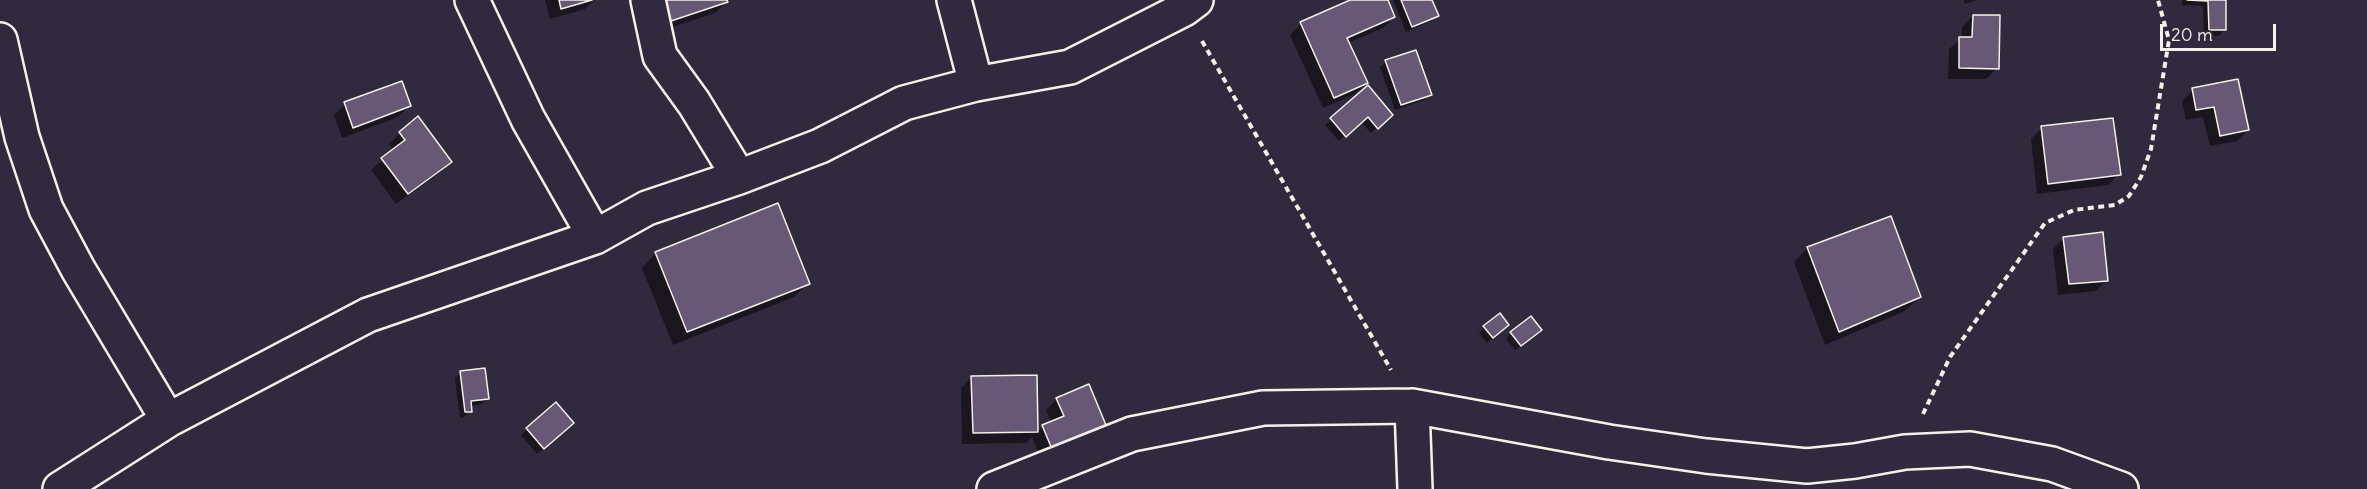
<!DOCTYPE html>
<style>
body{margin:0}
#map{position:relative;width:2367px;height:489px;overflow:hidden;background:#2f2a3d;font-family:Delius,sans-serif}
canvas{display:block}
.scale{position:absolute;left:2160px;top:24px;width:116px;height:27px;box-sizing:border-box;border:3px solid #f4f1e8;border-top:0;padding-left:8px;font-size:18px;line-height:21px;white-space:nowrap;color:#f4f1e8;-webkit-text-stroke:4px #2f2a3d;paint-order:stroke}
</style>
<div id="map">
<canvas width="2367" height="489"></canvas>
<div class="scale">20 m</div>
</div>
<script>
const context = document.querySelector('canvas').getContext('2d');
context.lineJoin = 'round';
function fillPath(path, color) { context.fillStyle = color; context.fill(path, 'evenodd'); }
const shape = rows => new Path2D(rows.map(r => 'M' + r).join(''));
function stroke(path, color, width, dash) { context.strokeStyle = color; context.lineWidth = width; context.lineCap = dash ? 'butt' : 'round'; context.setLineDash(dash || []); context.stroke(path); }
const shadow = shape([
 [545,0,594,0,585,9,550,19],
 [726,0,726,2,715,13,651,34,640,1],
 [1354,0,1386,0,1394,17,1383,28,1348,43,1366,83,1355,94,1323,108,1290,35,1301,24],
 [1393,0,1430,0,1437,16,1431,21,1406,32],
 [1964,0,1977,0,1965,4],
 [2182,0,2224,0,2224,30,2219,36,2204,35,2203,6,2182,5],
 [1973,16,1997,68,1986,79,1948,79,1949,49,1962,38,1962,27],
 [1415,52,1430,94,1424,100,1395,110,1380,67,1386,62],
 [1368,87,1386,120,1371,133,1361,122,1339,141,1325,125],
 [2193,90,2248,130,2237,141,2210,146,2203,117,2186,120,2182,101],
 [345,104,409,106,398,117,342,138,334,115],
 [2042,128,2119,174,2108,185,2037,194,2031,139],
 [400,133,450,162,439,173,396,204,371,170,394,150,389,144],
 [2064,238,2107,280,2096,291,2058,295,2053,249],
 [1808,248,1920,297,1905,311,1825,345,1794,262],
 [656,253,808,283,794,297,673,345,642,268],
 [1484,327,1502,331,1487,343,1479,333],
 [1511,333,1534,336,1515,350,1506,339],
 [461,373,488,398,482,404,470,406,470,411,464,417,460,418,455,378],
 [972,377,1036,377,1037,432,1051,422,1046,410,1057,399,1088,386,1043,463,1032,437,1026,443,962,444,961,388],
 [556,404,567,429,537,454,521,435]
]);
const building = shape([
 [559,0,592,0,561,9,559,0],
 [654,0,727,0,728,2,662,24,654,0],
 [1350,0,1388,0,1395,17,1347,38,1368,83,1334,98,1300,22,1350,0],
 [1401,0,1432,0,1439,16,1412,27,1401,0],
 [2187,0,2226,0,2226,30,2209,30,2208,1,2187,0],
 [1973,15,2000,15,1999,69,1959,68,1959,37,1972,37,1973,15],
 [1416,50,1432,95,1401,105,1385,60,1416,50],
 [2238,79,2249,130,2220,136,2214,107,2196,110,2192,88,2238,79],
 [402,81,411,106,353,128,344,102,402,81],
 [1368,85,1393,115,1378,129,1368,117,1346,137,1330,118,1368,85],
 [418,116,452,162,408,194,381,158,405,140,399,132,418,116],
 [2113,118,2121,175,2048,184,2041,126,2113,118],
 [778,203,810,284,687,332,655,252,778,203],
 [1891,216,1921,297,1839,332,1807,247,1891,216],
 [2103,232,2108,281,2069,284,2063,237,2103,232],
 [1500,313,1509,325,1493,338,1483,326,1500,313],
 [1531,316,1542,330,1521,346,1510,332,1531,316],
 [485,368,489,399,471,401,472,412,465,412,460,371,485,368],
 [1037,375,1038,432,973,433,971,376,1037,375],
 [1089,384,1108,430,1054,454,1042,425,1064,416,1056,398,1089,384],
 [556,402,574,423,544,449,526,428,556,402]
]);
const path = shape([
 [1202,41,1391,370],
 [1923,414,1950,357,2045,223,2074,210,2115,205,2129,196,2141,177,2151,149,2169,40,2158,0]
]);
const minor = shape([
 [472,0,528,119,595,237],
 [648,0,660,56,694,103,739,177],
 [954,0,976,84],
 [0,40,22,137,46,209,78,269,168,420],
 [1412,406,1415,489],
 [60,489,168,420,368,315,595,237,647,208,739,177,820,146,904,103,976,84,1070,67,1184,9,1196,0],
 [994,489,1132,434,1263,408,1412,406,1609,442,1706,456,1807,466,1855,461,1905,452,1970,449,2052,464,2121,489]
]);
fillPath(shadow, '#0007');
fillPath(building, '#675975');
stroke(building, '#f4f1e8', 1.5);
stroke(minor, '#f4f1e8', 38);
stroke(path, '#f4f1e8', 4, [6, 4.5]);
stroke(minor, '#2f2a3d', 33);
</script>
